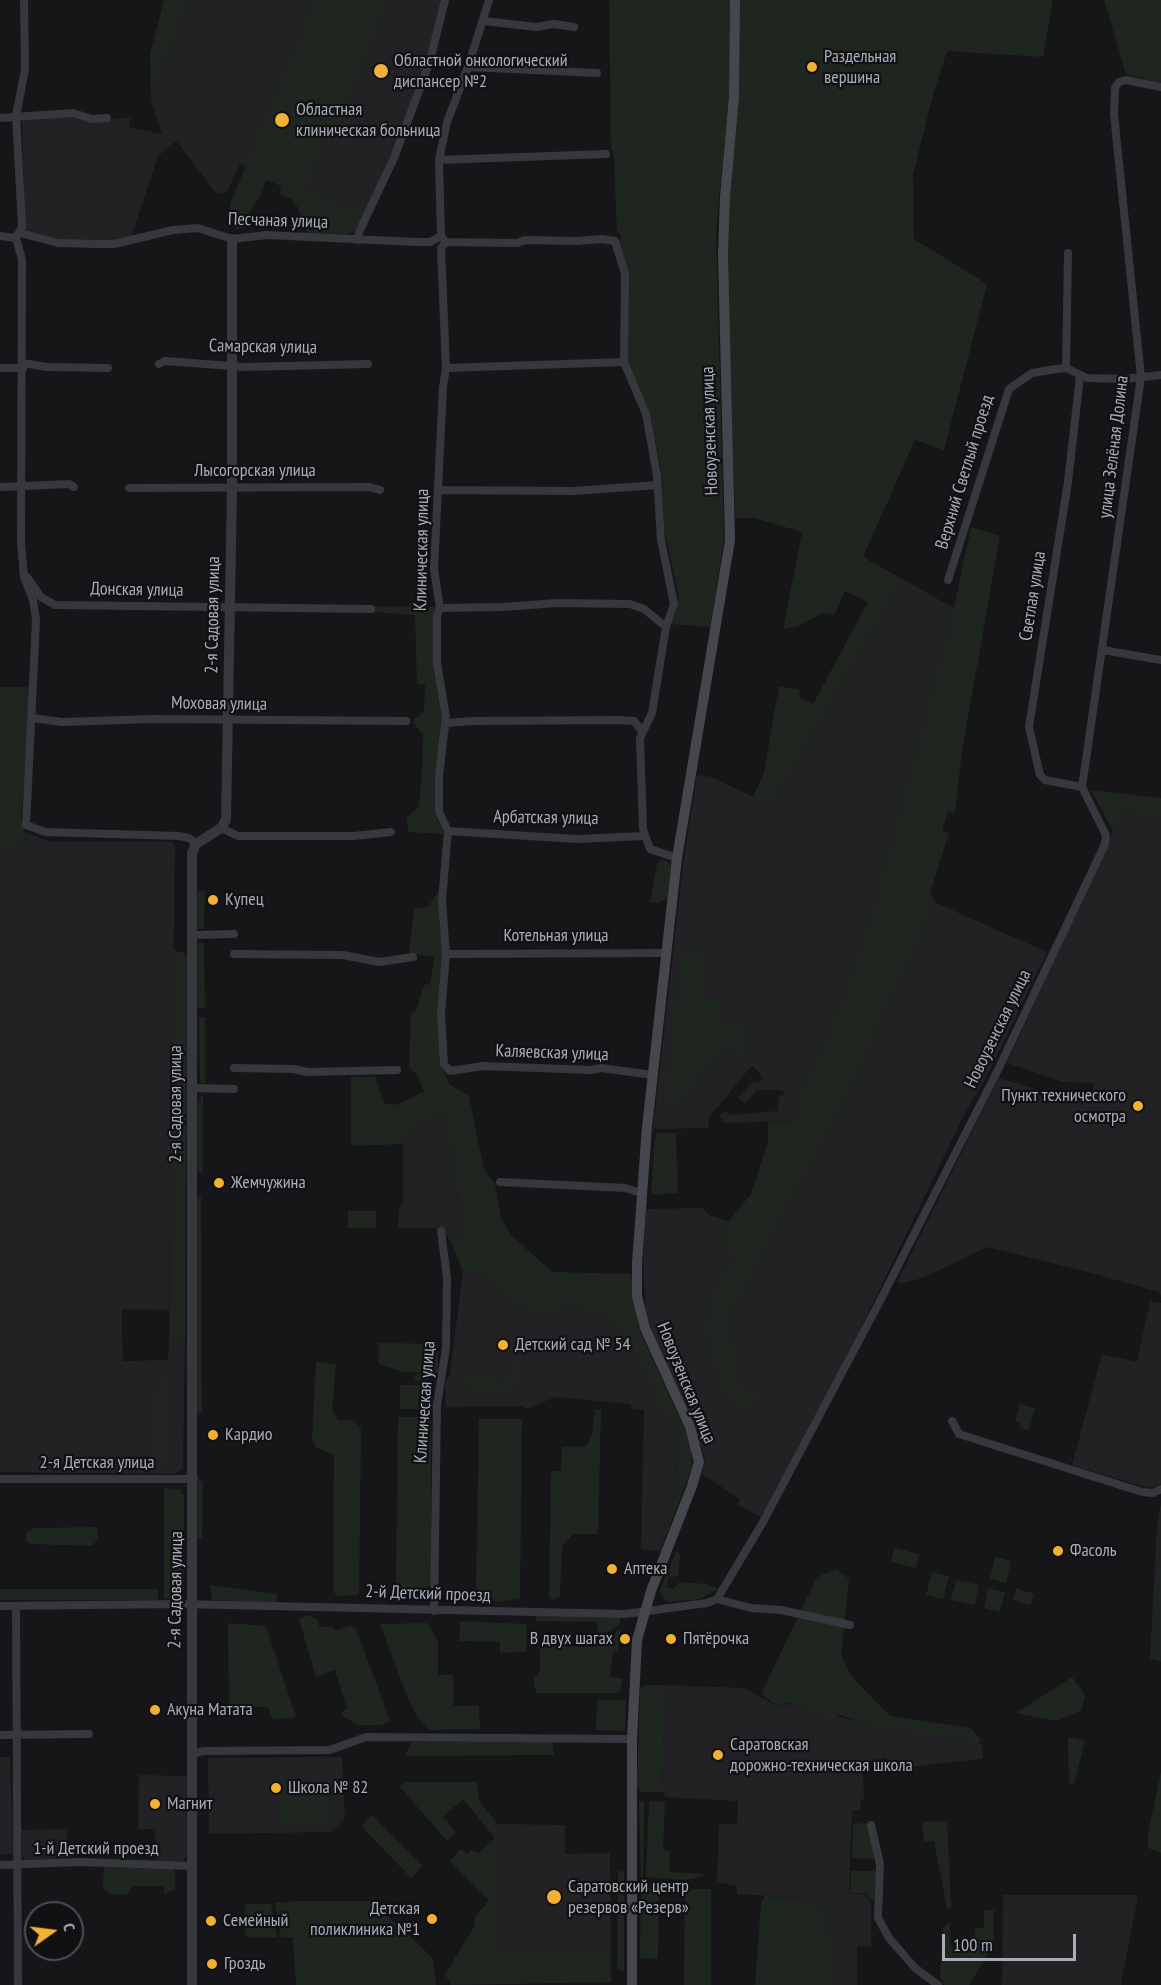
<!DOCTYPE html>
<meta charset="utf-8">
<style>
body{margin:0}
#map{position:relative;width:1161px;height:1985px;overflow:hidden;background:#161618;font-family:"PT Sans Narrow",sans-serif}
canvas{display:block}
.north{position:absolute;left:24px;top:1901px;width:60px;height:60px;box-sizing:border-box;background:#111113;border:2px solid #4d4f55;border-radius:50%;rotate:76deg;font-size:16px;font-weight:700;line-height:24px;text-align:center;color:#a8adb8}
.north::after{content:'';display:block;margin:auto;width:21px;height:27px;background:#f2b134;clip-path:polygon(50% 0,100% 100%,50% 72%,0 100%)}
.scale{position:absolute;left:942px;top:1934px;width:134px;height:27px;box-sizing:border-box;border:3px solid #a8adb8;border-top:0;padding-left:8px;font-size:18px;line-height:21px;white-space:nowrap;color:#a8adb8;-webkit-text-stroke:4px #111113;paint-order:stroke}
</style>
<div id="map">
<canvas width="1161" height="1985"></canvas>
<div class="north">С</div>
<div class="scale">100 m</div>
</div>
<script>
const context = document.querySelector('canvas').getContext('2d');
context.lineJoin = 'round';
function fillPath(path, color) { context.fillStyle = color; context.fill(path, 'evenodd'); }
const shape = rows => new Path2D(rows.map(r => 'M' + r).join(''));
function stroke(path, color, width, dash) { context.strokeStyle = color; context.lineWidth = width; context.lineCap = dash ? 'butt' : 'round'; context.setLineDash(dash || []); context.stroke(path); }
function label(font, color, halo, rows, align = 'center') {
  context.font = font + ' "PT Sans Narrow",sans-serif'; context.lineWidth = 4.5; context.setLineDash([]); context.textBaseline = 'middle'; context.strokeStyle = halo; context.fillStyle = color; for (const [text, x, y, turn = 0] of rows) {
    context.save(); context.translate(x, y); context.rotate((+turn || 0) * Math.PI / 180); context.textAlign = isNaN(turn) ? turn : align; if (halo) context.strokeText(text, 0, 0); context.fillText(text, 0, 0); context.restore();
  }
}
const built = shape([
 [188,0,442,0,428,60,390,159,365,212,240,164,227,192,217,194,176,141,158,156,131,237,113,242,59,240,25,230,22,117,73,116,93,122,131,117,129,127,162,134,151,99],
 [902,579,954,608,871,913,837,1012,800,1092,798,1121,724,1123,719,1115,726,1111,729,1115,778,1111,779,1095,784,1095,783,1090,757,1090,745,1104,738,1098,751,1083,762,1081,761,1075,752,1065,708,1119,709,1128,653,1129,684,857,697,775,712,777,771,806],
 [1122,812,1146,817,1149,814,1161,816,1161,1296,1159,1292,1084,1271,988,1247,922,1278,900,1284,898,1280,999,1078,1058,1096,1092,1100,1094,1083,1063,1082,1007,1063],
 [25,832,51,842,172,842,175,846,169,1310,122,1309,122,1336,123,1361,168,1360,169,1341,185,1335,183,1468,175,1474,0,1472,0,848,24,845],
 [936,903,1047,952,993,1064,963,1117,861,1328,762,1518,738,1505,740,1499,702,1474,705,1459,701,1446,652,1333,646,1311,643,1263,646,1209,702,1208,709,1215,729,1221,720,1250,734,1255,733,1265,712,1287,709,1320,729,1317,845,1100],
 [444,1115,465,1237,450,1240,438,1228,398,1228,399,1211,403,1199,403,1144,415,1126,427,1122,430,1118],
 [463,1271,486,1275,491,1284,563,1300,609,1316,641,1362,660,1411,665,1415,674,1415,678,1441,675,1495,661,1551,641,1549,644,1410,632,1409,630,1404,555,1397,527,1409,523,1406,446,1407,445,1383,450,1374],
 [1150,1301,1161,1303,1161,1484,1148,1488,1072,1465,1102,1354,1137,1362],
 [1161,1502,1161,1661,1150,1658,1157,1526],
 [665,1685,744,1688,775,1705,798,1704,869,1725,921,1731,978,1741,982,1746,983,1759,888,1769,886,1758,862,1762,864,1799,861,1800,860,1810,852,1811,849,1894,864,1894,871,1903,871,1947,857,1946,857,1985,828,1985,828,1934,820,1899,737,1894,737,1886,717,1882,719,1824,737,1824,738,1801,666,1797,662,1792],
 [0,1757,10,1757,13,1854,0,1854],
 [342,1757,345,1818,331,1832,209,1834,208,1758],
 [139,1775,186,1776,186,1857,183,1861,156,1861,155,1829,138,1829],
 [498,1824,565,1825,565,1854,610,1853,611,1950,497,1953],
 [67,1829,68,1858,26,1860,22,1857,21,1830],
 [1003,1895,1138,1895,1121,1985,1002,1985]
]);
const green = shape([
 [164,0,188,0,151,99,150,54],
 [316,0,383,0,385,3,335,133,324,140,306,189,365,212,354,232,348,234,307,233,297,206,292,203,294,200,280,194,281,186,266,180,260,196,246,217,246,227,236,230,228,216,231,201],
 [609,0,730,0,729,95,716,231,724,538,710,627,669,624,675,615,679,596,664,528,662,474,651,420,627,358,628,273,618,243,622,236,617,231,614,159,611,148],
 [740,0,1053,0,1043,57,947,51,933,95,913,175,914,239,987,284,944,450,915,440,863,557,902,579,771,806,753,797,764,773,779,686,800,690,799,697,813,704,868,602,845,591,834,615,823,613,798,626,783,629,802,532,754,518,735,518,727,255],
 [1104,0,1161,0,1161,83,1126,74],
 [971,527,1000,536,962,751,955,813,948,811,942,831,949,833,930,893,936,903,845,1100,729,1317,736,1384,759,1394,754,1403,738,1409,736,1403,722,1389,707,1334,712,1287,733,1264,734,1255,720,1250,729,1221,751,1194,768,1142,768,1122,798,1121,800,1092,837,1012,871,913,954,608],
 [370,606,436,607,443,720,436,778,435,814,444,834,408,832,407,817,419,807,422,770,423,735,414,723,414,719,424,712,425,684,417,684,415,615,374,612],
 [0,687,28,687,30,709,21,818,25,832,24,845,0,848],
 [1091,790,1161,798,1161,816,1149,814,1146,817,1122,812,1114,833],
 [664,859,671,865,667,898,659,903,650,902,657,864],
 [440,888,443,960,441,1064,449,1084,469,1096,484,1169,495,1184,501,1219,512,1236,552,1272,631,1274,639,1329,685,1430,691,1451,692,1467,663,1544,675,1495,678,1441,674,1415,665,1415,660,1411,641,1362,608,1316,564,1301,559,1315,525,1308,491,1284,486,1275,463,1271,450,1240,465,1236,444,1115,430,1118,427,1122,415,1126,403,1144,351,1146,351,1077,375,1077,384,1103,395,1105,424,1092,418,1076,409,1067,411,1013,416,1011,424,985,430,984,435,957,409,953,414,909,428,907],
 [198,891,205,891,204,929,197,929],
 [198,943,204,943,205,1008,198,1008],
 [681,949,702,950,702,999,719,999,719,1022,747,1025,743,1057,726,1045,676,1103,665,1102],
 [173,950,184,953,187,957,185,1335,169,1341],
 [199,1017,205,1017,205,1085,200,1082],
 [203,1091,203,1175,197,1169,198,1105],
 [658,1133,676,1133,678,1193,653,1195,651,1191,655,1137],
 [196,1197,201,1197,202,1413,195,1413],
 [348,1211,376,1211,376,1228,348,1228],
 [379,1343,438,1344,438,1373,427,1373,428,1380,415,1381,415,1374,426,1373,404,1372,379,1364],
 [316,1362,336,1364,332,1412,339,1420,353,1420,361,1428,359,1595,337,1596,333,1591,334,1455,317,1448,312,1440],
 [512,1362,517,1362,517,1382,509,1392,497,1376,511,1377],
 [492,1376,506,1391,473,1393,458,1377],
 [159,1380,166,1380,166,1463,154,1467,153,1396,158,1396],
 [400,1385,433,1385,433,1409,400,1409],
 [1020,1404,1035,1408,1029,1430,1020,1428,1021,1423,1015,1422],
 [595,1409,601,1410,598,1534,573,1534,562,1546,560,1597,552,1600,549,1596,551,1471,561,1471,562,1447,587,1446,592,1434],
 [398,1417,431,1417,431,1583,424,1593,398,1592,396,1586],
 [479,1419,522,1419,520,1599,496,1602,476,1591],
 [198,1481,203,1481,202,1538,198,1538],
 [164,1488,180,1489,184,1496,184,1590,178,1599,164,1599],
 [97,1527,98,1539,92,1546,30,1544,26,1541,26,1533,33,1528],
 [894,1548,919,1554,916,1568,891,1562],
 [677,1550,680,1555,678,1576,668,1577,667,1587,673,1589,680,1582,707,1584,718,1589,700,1599,668,1602,663,1598,660,1590],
 [995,1557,1011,1561,1006,1583,990,1579],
 [1159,1565,1161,1566,1161,1659,1156,1658],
 [837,1569,849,1579,841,1655,851,1676,890,1716,971,1728,982,1742,869,1725,838,1714,836,1720,790,1703,776,1705,761,1694,817,1577],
 [932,1572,949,1576,943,1599,926,1595],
 [956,1580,979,1585,975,1605,951,1600],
 [210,1585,277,1594,277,1603,212,1600],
 [988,1588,1005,1592,1000,1612,984,1608],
 [1016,1588,1034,1594,1030,1605,1013,1600],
 [0,1589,158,1589,158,1600,0,1600],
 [307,1615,319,1620,319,1627,333,1627,335,1630,351,1626,356,1628,390,1721,381,1725,357,1725,343,1716,341,1712,347,1709,335,1670,316,1677,299,1619],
 [536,1616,620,1617,620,1624,598,1639,597,1622,535,1621],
 [460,1621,527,1624,526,1652,500,1653,500,1642,459,1641],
 [228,1623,266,1626,296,1717,273,1720,268,1707,236,1707,229,1703],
 [428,1623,438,1641,438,1675,453,1675,454,1706,479,1706,480,1729,429,1730,418,1718,408,1699,380,1624],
 [621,1628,618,1651,613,1651,610,1677,623,1679,619,1693,536,1693,533,1679,540,1671,540,1646,595,1647],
 [1072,1677,1085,1695,1081,1711,1056,1721,1016,1713],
 [646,1685,665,1685,662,1792,641,1792,637,1787,640,1689],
 [597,1700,626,1700,625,1731,596,1730],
 [1068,1737,1085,1741,1074,1785,1069,1784],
 [411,1742,552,1742,554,1755,405,1756],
 [1161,1772,1161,1853,1148,1848,1148,1833],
 [280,1782,330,1782,330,1824,280,1825],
 [405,1782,477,1782,479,1801,498,1824,497,1953,611,1950,611,1982,451,1985,445,1974,473,1929,476,1916,489,1900,450,1861,460,1849,467,1854,472,1850,478,1853,495,1838,463,1799,443,1817,456,1832,447,1841,400,1787],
 [639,1801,644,1801,643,1878,641,1879],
 [649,1801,665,1802,663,1850,670,1851,669,1872,706,1874,704,1876,683,1880,646,1877],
 [372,1815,423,1866,411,1878,361,1826],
 [947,1821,949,1860,951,1908,947,1908,934,1841,924,1841,922,1822],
 [853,1823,868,1824,876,1859,852,1858],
 [104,1867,173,1869,175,1871,175,1890,164,1894,164,1886,132,1886,126,1895,109,1894,103,1888],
 [621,1870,624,1872,624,1970,621,1971,617,1968,618,1872],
 [851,1871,876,1871,875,1900,870,1900,866,1893,850,1893],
 [641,1887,659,1887,658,1959,640,1958],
 [685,1889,711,1889,711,1985,684,1985],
 [765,1896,820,1899,828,1934,828,1985,755,1985,761,1903],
 [300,1901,371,1901,433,1958,436,1985,296,1985,293,1938,281,1937,275,1903],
 [245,1904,271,1904,277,1937,249,1938,245,1934],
 [984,1910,994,1910,993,1945,969,1985,944,1985,940,1978,943,1928,950,1922,951,1947,976,1946,975,1928,984,1928]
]);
const minor = shape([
 [24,0,25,70,16,116,22,227,16,238,22,260,21,542,24,577,33,600,36,620,26,825,45,832,179,836,189,838,196,844],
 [489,0,468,67,447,122,439,160,441,236,446,242,441,248,446,368,443,387,434,569,440,608,437,616,437,663,446,717,439,776,439,812,448,831,442,900,446,954,441,1013,444,1064,450,1071,483,1066,591,1070,601,1068,653,1075],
 [484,21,536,27,554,24,574,27],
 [468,67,597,73],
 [0,118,73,113,92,119,107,118],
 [439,160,606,154],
 [20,233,58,243,96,244,114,244,173,230,198,228,232,239,267,235,416,242,430,242,441,236],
 [0,236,16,238],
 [358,240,359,232,394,158,430,61,445,0],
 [446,242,517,243,525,240,577,241,602,239,615,241,625,274,624,362,646,414,657,475,661,540,674,604,666,627,652,713,640,738,643,829,650,849,677,858],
 [23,363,47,367,108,368],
 [159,364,165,361,245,367,368,364],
 [0,368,23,368],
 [446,368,624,362],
 [1066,368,1068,253],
 [1080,376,1068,482,1029,727,1040,775,1045,780,1082,787],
 [0,487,69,484,74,487],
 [129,488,369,487,380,490],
 [440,490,574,491,657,485],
 [27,577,41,597,55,605,371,609],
 [948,580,1009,389,1032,373,1056,369,1066,368,1087,378,1124,379,1161,375],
 [440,608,503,607,557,603,630,604,644,609,666,627],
 [1103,650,1161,660],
 [32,718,62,722,153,719,406,721],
 [446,723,472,721,620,720,634,721,642,731],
 [1082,787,1141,377,1114,114,1115,88,1119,82,1126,80,1161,87],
 [221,828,238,836,354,836,391,832],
 [448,831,577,839,643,836],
 [193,935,234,934],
 [234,954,343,955,379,962,413,957],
 [446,954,666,953],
 [234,1068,293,1069,308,1072,397,1070],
 [192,1088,234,1089],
 [500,1182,625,1188,641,1193],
 [952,1421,959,1434,1142,1492,1153,1493,1161,1489],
 [0,1479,194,1479],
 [717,1599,763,1522,880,1301,998,1070,1105,844,1106,835,1082,787],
 [0,1606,180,1604,625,1614,707,1603,717,1599,751,1608,781,1610,850,1625],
 [16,1606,18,1985],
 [434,1611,437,1405,446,1348,447,1278,441,1231],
 [0,1735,89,1734],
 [191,1755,203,1751,330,1750,366,1737,632,1739],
 [871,1825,880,1864,878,1918,889,1938,915,1968,938,1985],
 [0,1865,80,1862,192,1866]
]);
const tertiary = shape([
 [192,1985,192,853,196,844,221,828,226,820,232,489,232,239]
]);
const secondary = shape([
 [632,1985,632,1739,637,1640,651,1591,692,1486,699,1462,690,1427,645,1328,637,1296,637,1263,647,1127,677,858,730,540,723,255,725,197,734,96,735,0]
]);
const markers = [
 [812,67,6,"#f2b134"],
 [381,71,8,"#f2b134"],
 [282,120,8,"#f2b134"],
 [213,900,6,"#f2b134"],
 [1138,1106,6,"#f2b134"],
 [219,1183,6,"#f2b134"],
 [503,1345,6,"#f2b134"],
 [213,1435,6,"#f2b134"],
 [1058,1551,6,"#f2b134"],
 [612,1569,6,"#f2b134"],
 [625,1639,6,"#f2b134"],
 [671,1639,6,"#f2b134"],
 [155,1710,6,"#f2b134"],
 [718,1755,6,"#f2b134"],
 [276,1788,6,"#f2b134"],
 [155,1804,6,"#f2b134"],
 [554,1897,8,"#f2b134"],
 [432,1919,6,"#f2b134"],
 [211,1921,6,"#f2b134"],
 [212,1964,6,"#f2b134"]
];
const poiNames = [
 ["Раздельная",824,57],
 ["вершина",824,78],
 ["Областной онкологический",394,61],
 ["диспансер №2",394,82],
 ["Областная",296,110],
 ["клиническая больница",296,131],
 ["Купец",225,900],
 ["Пункт технического",1126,1096,"right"],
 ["осмотра",1126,1117,"right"],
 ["Жемчужина",231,1183],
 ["Детский сад № 54",515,1345],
 ["Кардио",225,1435],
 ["Фасоль",1070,1551],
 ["Аптека",624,1569],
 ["В двух шагах",613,1639,"right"],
 ["Пятёрочка",683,1639],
 ["Акуна Матата",167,1710],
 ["Саратовская",730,1745],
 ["дорожно-техническая школа",730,1766],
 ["Школа № 82",288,1788],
 ["Магнит",167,1804],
 ["Саратовский центр",568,1887],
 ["резервов «Резерв»",568,1908],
 ["Детская",420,1909,"right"],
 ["поликлиника №1",420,1930,"right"],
 ["Семейный",223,1921],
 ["Гроздь",224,1964]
];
const streetNames = [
 ["Песчаная улица",278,221,2],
 ["Самарская улица",263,347,1],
 ["Новоузенская улица",710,431,-92],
 ["улица Зелёная Долина",1114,447,-83],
 ["Лысогорская улица",255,471],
 ["Верхний Светлый проезд",965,472,-73],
 ["Клиническая улица",422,550,-89],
 ["Донская улица",137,590,1],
 ["Светлая улица",1033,596,-81],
 ["2-я Садовая улица",213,615,-89],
 ["Моховая улица",219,704,1],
 ["Арбатская улица",546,818,1],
 ["Котельная улица",556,936],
 ["Новоузенская улица",998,1029,-64],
 ["Каляевская улица",552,1053,2],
 ["2-я Садовая улица",176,1104,-90],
 ["Новоузенская улица",686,1383,68],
 ["Клиническая улица",425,1402,-86],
 ["2-я Детская улица",97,1463],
 ["2-я Садовая улица",176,1590,-89],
 ["2-й Детский проезд",428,1594,2],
 ["1-й Детский проезд",96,1849]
];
fillPath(built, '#222225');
fillPath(green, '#1e261f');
stroke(minor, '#37383d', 8);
stroke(tertiary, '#37383d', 10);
stroke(secondary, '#45474d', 10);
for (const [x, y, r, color] of markers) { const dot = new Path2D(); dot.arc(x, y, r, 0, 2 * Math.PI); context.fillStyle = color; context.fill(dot); stroke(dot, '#111113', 2); }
label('18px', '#a8adb8', '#111113', poiNames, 'left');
label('18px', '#a8adb8', '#111113', streetNames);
</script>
